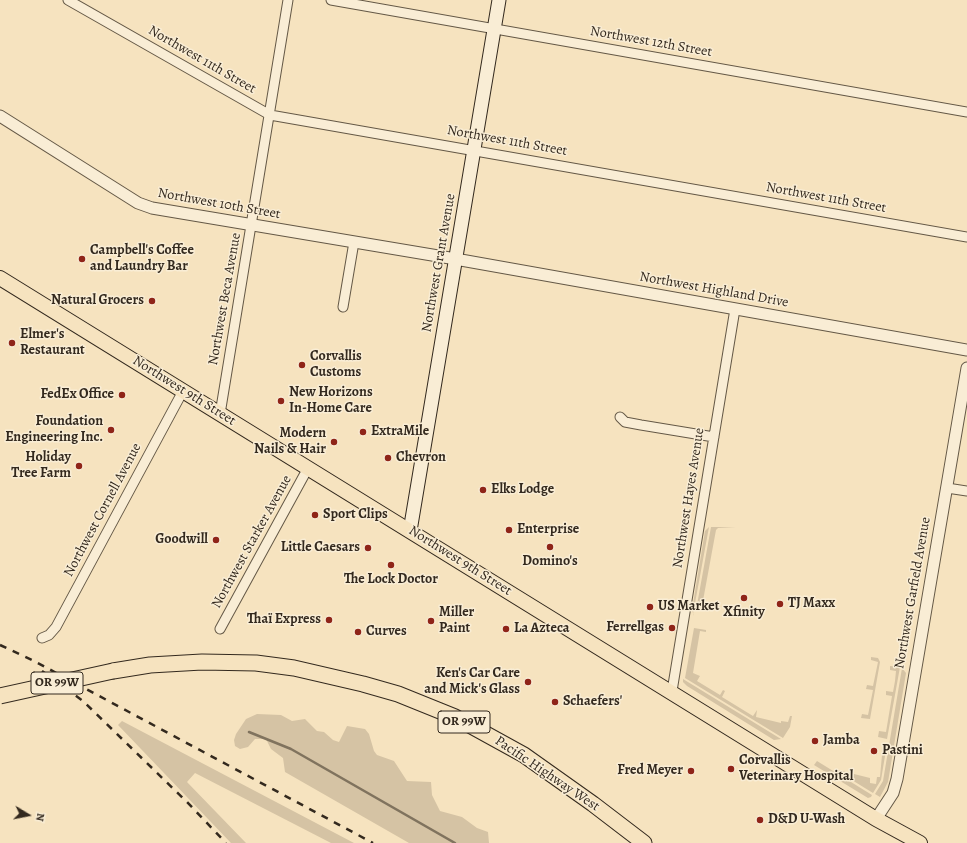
<!DOCTYPE html>
<meta charset="utf-8">
<style>
body{margin:0}
#map{position:relative;width:967px;height:843px;overflow:hidden;background:#f6e3bf;font-family:Alegreya,serif}
canvas{display:block}
.north{position:absolute;left:8px;top:795px;width:40px;height:40px;-webkit-text-stroke:3px #f9edd5;paint-order:stroke;rotate:100deg;font-size:11px;font-weight:700;line-height:16px;text-align:center;color:#33291e}
.north::after{content:'';display:block;margin:auto;width:14px;height:18px;background:#33291e;clip-path:polygon(50% 0,100% 100%,50% 72%,0 100%)}
</style>
<div id="map">
<canvas width="967" height="843"></canvas>
<div class="north">N</div>
</div>
<script>
const context = document.querySelector('canvas').getContext('2d');
context.lineJoin = 'round';
function fillPath(path, color) { context.fillStyle = color; context.fill(path, 'evenodd'); }
const shape = rows => new Path2D(rows.map(r => 'M' + r).join(''));
function stroke(path, color, width, dash) { context.strokeStyle = color; context.lineWidth = width; context.lineCap = dash ? 'butt' : 'round'; context.setLineDash(dash || []); context.stroke(path); }
function label(font, color, halo, rows, align = 'center') {
  context.font = font + ' Alegreya,serif'; context.lineWidth = 3; context.setLineDash([]); context.textBaseline = 'middle'; context.strokeStyle = halo; context.fillStyle = color; for (const [text, x, y, turn = 0] of rows) {
    context.save(); context.translate(x, y); context.rotate((+turn || 0) * Math.PI / 180); context.textAlign = isNaN(turn) ? turn : align; if (halo) context.strokeText(text, 0, 0); context.fillText(text, 0, 0); context.restore();
  }
}
const green = shape([
 [709,527,693,614,694,616,692,610,705,531],
 [711,527,736,527,718,528,716,530,702,606,697,605],
 [694,628,706,630,706,632,700,631,693,673,700,676,697,681,720,695,723,690,725,691,722,697,753,716,757,710,756,717,781,723,781,721,788,722,790,716,792,716,790,727,783,738,685,678],
 [871,657,878,658,880,662,870,719,861,718,862,714,868,715,873,690,866,689,867,685,873,686,878,662,871,660],
 [890,666,900,667,887,739,878,737,879,731,886,732,892,696,886,695,886,691,893,692,895,681,896,671,890,670],
 [902,668,906,673,888,782,880,797,875,794,883,781],
 [683,679,781,739,774,740,687,686,683,682],
 [257,714,281,715,292,721,305,719,317,731,324,732,333,740,339,742,347,726,365,729,369,734,374,751,377,755,394,761,407,781,431,782,432,795,440,811,462,817,477,828,488,832,489,843,409,843,285,772,283,758,271,749,266,739,255,739,248,747,240,749,235,746,234,740,236,734,246,719],
 [122,721,354,843,331,843,195,773,187,782,246,843,231,843,118,725],
 [883,744,887,744,881,780,873,793,834,769,870,778,870,783,876,784,877,777,880,777],
 [817,761,872,795,871,797,868,798,814,765]
]);
const stream = shape([
 [249,732,291,749,455,843]
]);
const minor = shape([
 [68,0,270,115,967,237],
 [331,0,967,112],
 [343,307,354,242],
 [220,414,288,0],
 [620,417,625,422,641,425,714,437],
 [947,488,967,491],
 [220,629,308,468],
 [42,638,49,635,56,627,183,391],
 [672,691,735,309]
]);
const tertiary = shape([
 [0,116,138,203,152,208,444,257,967,350],
 [876,819,893,793,897,779,967,368]
]);
const secondary = shape([
 [410,531,499,0]
]);
const primary = shape([
 [0,278,876,819,920,843]
]);
const trunk = shape([
 [113,671,150,665,202,662,256,663,294,668,363,684,398,694,455,717,524,755,593,804,644,843]
]);
const rail = shape([
 [0,645,34,661,373,843],
 [42,671,83,701,187,802,226,843]
]);
const trunkBridge = shape([
 [0,696,113,671]
]);
const markers = [
 [82,259,4,"#8f2418"],
 [152,301,4,"#8f2418"],
 [12,343,4,"#8f2418"],
 [302,365,4,"#8f2418"],
 [122,395,4,"#8f2418"],
 [281,401,4,"#8f2418"],
 [111,430,4,"#8f2418"],
 [363,432,4,"#8f2418"],
 [334,442,4,"#8f2418"],
 [388,458,4,"#8f2418"],
 [79,466,4,"#8f2418"],
 [483,490,4,"#8f2418"],
 [315,515,4,"#8f2418"],
 [509,530,4,"#8f2418"],
 [216,540,4,"#8f2418"],
 [550,547,4,"#8f2418"],
 [368,548,4,"#8f2418"],
 [391,565,4,"#8f2418"],
 [744,598,4,"#8f2418"],
 [780,604,4,"#8f2418"],
 [650,607,4,"#8f2418"],
 [329,620,4,"#8f2418"],
 [431,621,4,"#8f2418"],
 [672,628,4,"#8f2418"],
 [506,629,4,"#8f2418"],
 [358,632,4,"#8f2418"],
 [528,682,4,"#8f2418"],
 [555,702,4,"#8f2418"],
 [815,741,4,"#8f2418"],
 [874,751,4,"#8f2418"],
 [731,769,4,"#8f2418"],
 [691,771,4,"#8f2418"],
 [760,820,4,"#8f2418"]
];
const shields = [
 [57,683,52],
 [464,722,52]
];
const shieldNames = [
 ["OR 99W",57,683],
 ["OR 99W",464,722]
];
const streetNames = [
 ["Northwest 12th Street",651,42,10],
 ["Northwest 11th Street",202,60,30],
 ["Northwest 11th Street",507,141,10],
 ["Northwest 11th Street",826,198,10],
 ["Northwest 10th Street",219,204,10],
 ["Northwest Grant Avenue",439,263,-80],
 ["Northwest Highland Drive",714,290,10],
 ["Northwest Beca Avenue",225,299,-80],
 ["Northwest 9th Street",184,391,32],
 ["Northwest Hayes Avenue",689,498,-81],
 ["Northwest Cornell Avenue",103,510,-62],
 ["Northwest Starker Avenue",252,542,-61],
 ["Northwest 9th Street",460,561,32],
 ["Northwest Garfield Avenue",913,593,-80],
 ["Pacific Highway West",547,774,34]
];
const poiNames = [
 ["Campbell's Coffee",90,251],
 ["and Laundry Bar",90,267],
 ["Natural Grocers",144,301,"right"],
 ["Elmer's",20,335],
 ["Restaurant",20,351],
 ["Corvallis",310,357],
 ["Customs",310,373],
 ["New Horizons",289,393],
 ["In-Home Care",289,409],
 ["FedEx Office",114,395,"right"],
 ["Foundation",103,422,"right"],
 ["Engineering Inc.",103,438,"right"],
 ["ExtraMile",371,432],
 ["Modern",326,434,"right"],
 ["Nails & Hair",326,450,"right"],
 ["Holiday",71,458,"right"],
 ["Tree Farm",71,474,"right"],
 ["Chevron",396,458],
 ["Elks Lodge",491,490],
 ["Sport Clips",323,515],
 ["Enterprise",517,530],
 ["Goodwill",208,540,"right"],
 ["Little Caesars",360,548,"right"],
 ["Domino's",550,562,"center"],
 ["The Lock Doctor",391,580,"center"],
 ["TJ Maxx",788,604],
 ["US Market",658,607],
 ["Miller",439,613],
 ["Paint",439,629],
 ["Xfinity",744,613,"center"],
 ["Thaï Express",321,620,"right"],
 ["Ferrellgas",664,628,"right"],
 ["La Azteca",514,629],
 ["Curves",366,632],
 ["Ken's Car Care",520,674,"right"],
 ["and Mick's Glass",520,690,"right"],
 ["Schaefers'",563,702],
 ["Jamba",823,741],
 ["Pastini",882,751],
 ["Corvallis",739,761],
 ["Veterinary Hospital",739,777],
 ["Fred Meyer",683,771,"right"],
 ["D&D U-Wash",768,820]
];
fillPath(green, '#d5c3a4');
stroke(stream, '#80735e', 2.5);
stroke(minor, '#645846', 11);
stroke(tertiary, '#645846', 13);
stroke(secondary, '#33291e', 15);
stroke(primary, '#33291e', 16);
stroke(trunk, '#33291e', 17);
stroke(minor, '#f9edd5', 9);
stroke(tertiary, '#f9edd5', 11);
stroke(secondary, '#f9edd5', 13);
stroke(primary, '#f6e3bf', 14);
stroke(trunk, '#f6e3bf', 15);
stroke(rail, '#33291e', 2.5, [7, 7]);
stroke(trunkBridge, '#33291e', 17, []);
stroke(trunkBridge, '#f6e3bf', 15);
for (const [x, y, r, color] of markers) { const dot = new Path2D(); dot.arc(x, y, r, 0, 2 * Math.PI); context.fillStyle = color; context.fill(dot); stroke(dot, '#f9edd5', 1.5); }
for (const [x, y, w] of shields) { const box = new Path2D(); box.roundRect(x - w / 2, y - 11, w, 22, 3); context.fillStyle = '#f9edd5'; context.fill(box); stroke(box, '#33291e', 1); }
label('bold 13px', '#33291e', null, shieldNames);
label('14px', '#33291e', '#f9edd5', streetNames);
label('bold 14px', '#33291e', '#f9edd5', poiNames, 'left');
</script>
